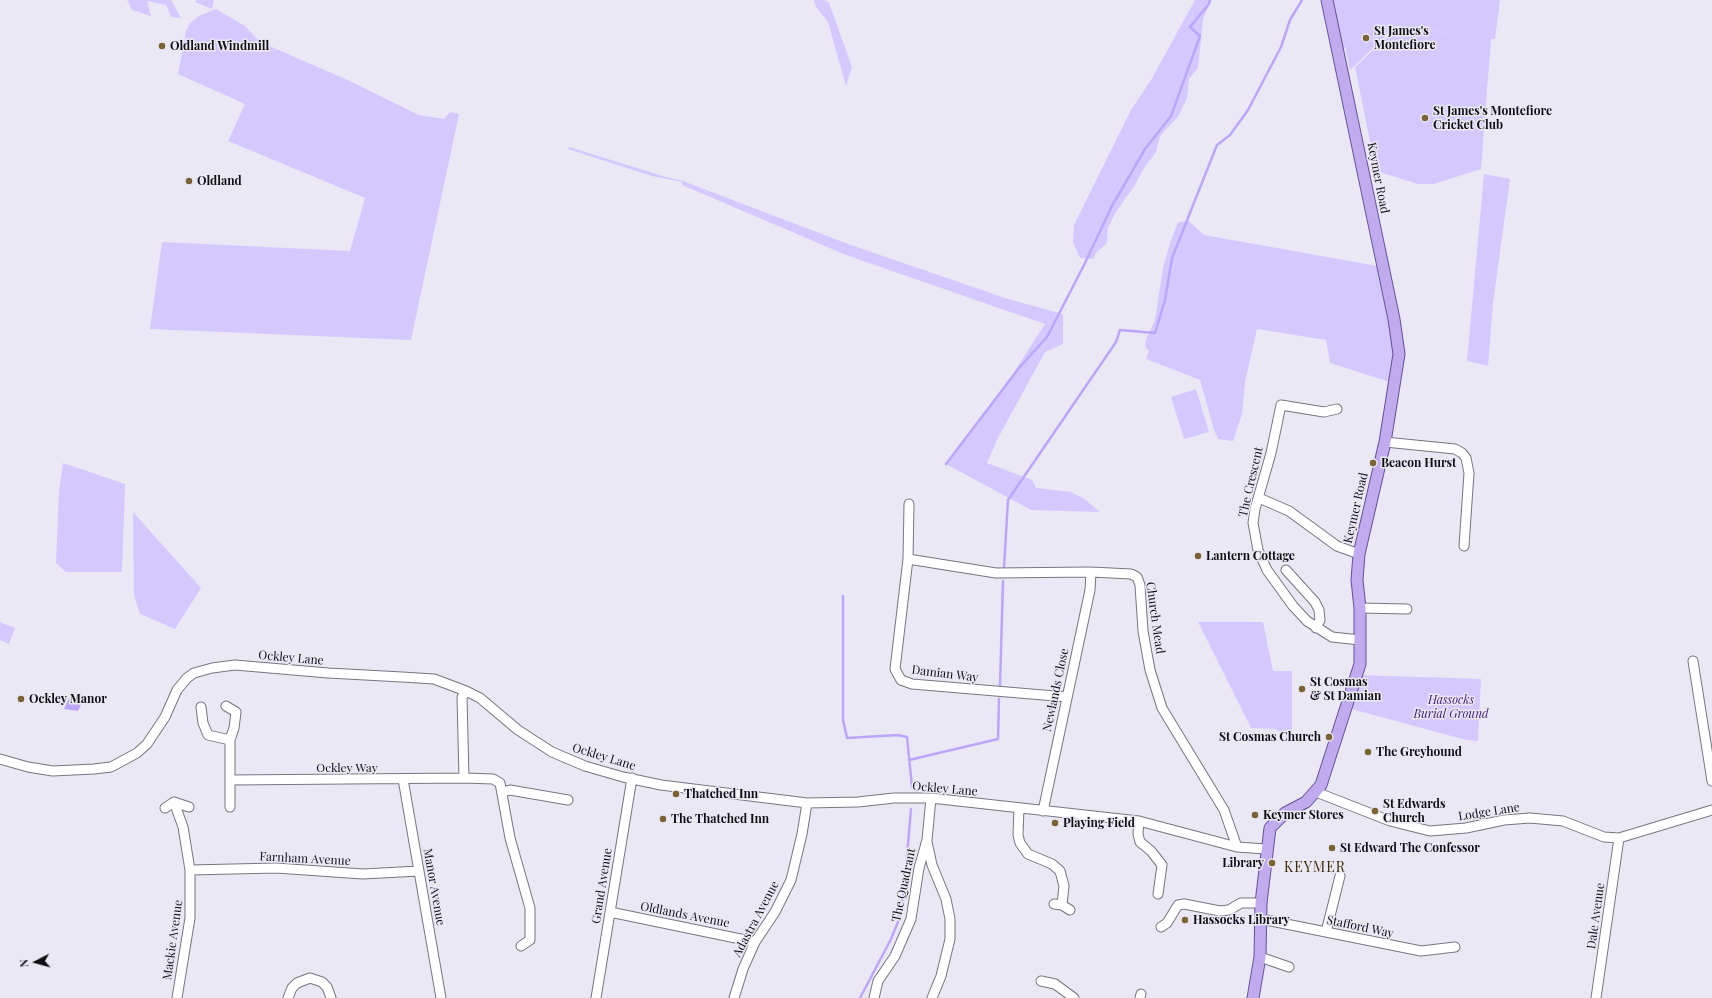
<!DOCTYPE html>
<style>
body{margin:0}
#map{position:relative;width:1712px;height:998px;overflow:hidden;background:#ebe8f5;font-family:"Playfair Display",serif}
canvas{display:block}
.north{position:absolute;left:16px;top:942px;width:40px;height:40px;-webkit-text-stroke:3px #ebe8f5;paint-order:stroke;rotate:264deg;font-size:11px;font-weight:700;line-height:16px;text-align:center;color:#0f0e12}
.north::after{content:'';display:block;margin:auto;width:14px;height:18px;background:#0f0e12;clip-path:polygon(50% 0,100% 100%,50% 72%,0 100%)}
</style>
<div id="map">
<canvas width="1712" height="998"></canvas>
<div class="north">N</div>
</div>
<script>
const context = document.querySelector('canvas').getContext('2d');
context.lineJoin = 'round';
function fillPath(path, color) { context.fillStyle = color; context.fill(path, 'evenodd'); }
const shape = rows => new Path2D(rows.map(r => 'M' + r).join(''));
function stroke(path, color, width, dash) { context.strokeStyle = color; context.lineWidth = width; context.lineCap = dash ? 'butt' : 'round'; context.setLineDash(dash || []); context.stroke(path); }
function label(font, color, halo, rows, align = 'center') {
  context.font = font + ' "Playfair Display",serif'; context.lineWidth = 3; context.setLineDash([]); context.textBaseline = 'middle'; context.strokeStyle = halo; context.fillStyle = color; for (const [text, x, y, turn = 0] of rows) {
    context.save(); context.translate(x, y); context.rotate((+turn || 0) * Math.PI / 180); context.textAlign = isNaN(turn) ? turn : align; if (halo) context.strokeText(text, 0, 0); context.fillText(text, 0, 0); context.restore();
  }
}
const green = shape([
 [127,0,171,0,181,18,171,17,166,5,147,1,151,16,132,10],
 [196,0,214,0,212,9,195,2],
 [814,0,824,0,829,3,852,67,846,86,828,22,816,7],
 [1195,0,1211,0,1203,19,1198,68,1189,79,1187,98,1179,115,1160,136,1156,152,1144,168,1135,185,1116,212,1108,227,1107,243,1096,253,1093,259,1080,258,1073,242,1074,225,1131,110,1151,80],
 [1332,0,1500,0,1495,39,1491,39,1481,169,1434,184,1418,184,1376,171,1355,67,1397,27,1458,35,1396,26,1350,70,1345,47,1341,48],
 [216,9,245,26,256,38,265,44,352,82,419,115,444,119,450,112,459,114,411,340,150,329,162,242,350,251,365,198,228,141,245,104,178,74,186,31,190,23,199,16],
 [569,147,666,177,683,181,848,244,1008,299,1063,314,1063,344,1045,352,998,438,987,463,1032,480,1036,488,1071,492,1083,498,1100,512,1031,510,946,464,1003,389,1045,324,846,255,682,185,682,182,652,176,568,149],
 [1484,174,1510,179,1493,303,1488,366,1467,361],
 [1189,221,1204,235,1383,267,1398,343,1393,383,1330,363,1326,340,1257,329,1245,382,1242,414,1233,441,1218,439,1214,430,1200,380,1146,359,1149,351,1145,347,1146,339,1155,320,1163,268,1171,240,1178,222],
 [1196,389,1209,432,1184,439,1171,397],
 [63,463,125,484,122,572,66,572,56,563,59,491],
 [133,512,201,588,175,629,140,614,134,595],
 [0,622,15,628,9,644,0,640],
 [1263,622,1273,671,1292,671,1292,733,1281,732,1275,729,1251,728,1198,622],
 [1359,675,1481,679,1478,741,1466,740,1348,708]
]);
const water = shape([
 [69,698,74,702,81,705,78,711,64,709]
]);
const stream = shape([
 [946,464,1019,368,1047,337,1084,265,1112,206,1145,149,1171,116,1200,36,1190,27,1209,4,1210,0],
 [1004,567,1008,500,1116,342,1120,330,1155,333,1165,300,1172,258,1217,145,1230,135,1248,110,1281,47,1290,20,1302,0],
 [843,596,843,720,847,738,898,735,907,737,912,787],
 [1000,685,1003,581],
 [909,760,998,739,999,699],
 [860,998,891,939,898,922,904,891,911,809]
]);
const minor = shape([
 [1337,409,1324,412,1281,405,1271,453,1255,509,1253,523,1258,550,1267,570,1293,606,1307,621,1332,637,1360,640],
 [1385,442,1455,449,1462,453,1466,458,1469,473,1464,546],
 [1259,498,1289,511,1337,546,1359,554],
 [909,504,908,559,895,669,901,680,912,684,1067,697],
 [908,559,996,573,1091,572,1131,574,1137,577,1140,585,1143,631,1150,670,1162,708,1224,810,1237,847],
 [1286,570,1315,602,1319,610,1320,620,1316,628],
 [1360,608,1407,609],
 [1693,661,1712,781],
 [226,706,236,712,234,728,230,740,230,807],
 [201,707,203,723,208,735,230,740],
 [0,759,28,767,53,771,94,769,111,767,137,753,147,744,165,717,177,690,187,678,194,673,212,668,235,665,328,673,402,677,434,679,466,691,480,698,518,730,552,752,585,766,623,777,661,785,807,803,858,802,894,798,931,798,1139,821,1237,847,1266,849],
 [464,778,462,697,466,691],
 [403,779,441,998],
 [230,780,464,778,493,779,500,783,510,838,530,908,530,940,521,946],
 [503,792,510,790,568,800],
 [1316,792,1390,821,1430,831,1466,828,1504,820,1530,818,1563,821,1604,837,1619,838,1712,810],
 [174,802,189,807],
 [165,808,174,802,183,827,190,870,190,918,177,998],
 [1019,808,1018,835,1020,843,1028,854,1052,864,1060,871,1064,886,1062,905],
 [1043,811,1090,590,1091,572],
 [1139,821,1138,834,1140,842,1151,851,1162,865,1158,894],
 [927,842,932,865,946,899,950,919,950,939,941,976,932,998],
 [190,870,276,868,363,874,419,871],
 [1054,904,1062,905,1070,910],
 [610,912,755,942],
 [1261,919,1421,951,1455,947],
 [1161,927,1167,923,1178,905,1184,904,1220,911,1229,910,1241,903,1261,903],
 [1326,932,1340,876],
 [1260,957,1289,967],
 [1041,981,1055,984,1074,998],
 [288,998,292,988,297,983,310,978,322,982,327,987,331,998],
 [596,998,632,778],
 [734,998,743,969,755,942,775,912,791,880,802,834,807,803],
 [874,998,878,981,895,956,911,919,919,868,927,840,931,798],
 [1140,998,1141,994],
 [1596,998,1619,838]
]);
const major = shape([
 [1253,998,1260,957,1261,903,1270,828,1285,813,1306,802,1321,785,1360,664,1360,608,1357,580,1359,554,1385,442,1399,354,1394,319,1327,0]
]);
const markers = [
 [1366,38,4,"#796333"],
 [162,46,4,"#796333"],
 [1425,118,4,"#796333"],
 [189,181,4,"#796333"],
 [1373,463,4,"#796333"],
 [1198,556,4,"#796333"],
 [1302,689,4,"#796333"],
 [21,699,4,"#796333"],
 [1329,737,4,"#796333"],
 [1368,752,4,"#796333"],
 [676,794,4,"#796333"],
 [1375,811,4,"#796333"],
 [1255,815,4,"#796333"],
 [663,819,4,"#796333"],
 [1055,823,4,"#796333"],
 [1332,848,4,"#796333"],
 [1272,863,4,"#796333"],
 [1185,920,4,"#796333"]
];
const poiNames = [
 ["St James's",1374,31],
 ["Montefiore",1374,45],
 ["Oldland Windmill",170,46],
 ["St James's Montefiore",1433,111],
 ["Cricket Club",1433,125],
 ["Oldland",197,181],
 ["Beacon Hurst",1381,463],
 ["Lantern Cottage",1206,556],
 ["St Cosmas",1310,682],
 ["& St Damian",1310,696],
 ["Ockley Manor",29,699],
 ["St Cosmas Church",1321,737,"right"],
 ["The Greyhound",1376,752],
 ["Thatched Inn",684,794],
 ["St Edwards",1383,804],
 ["Church",1383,818],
 ["Keymer Stores",1263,815],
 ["The Thatched Inn",671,819],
 ["Playing Field",1063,823],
 ["St Edward The Confessor",1340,848],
 ["Library",1264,863,"right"],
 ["Hassocks Library",1193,920]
];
const streetNames = [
 ["Keymer Road",1378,178,79],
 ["The Crescent",1251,482,-77],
 ["Keymer Road",1356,508,-77],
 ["Church Mead",1155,618,82],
 ["Ockley Lane",291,658,5],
 ["Damian Way",945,674,7],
 ["Newlands Close",1056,690,-78],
 ["Ockley Lane",604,757,17],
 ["Ockley Way",347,768],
 ["Ockley Lane",945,789,5],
 ["Lodge Lane",1489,812,-9],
 ["Farnham Avenue",305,859,3],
 ["The Quadrant",904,885,-78],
 ["Grand Avenue",602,886,-81],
 ["Manor Avenue",434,887,80],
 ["Oldlands Avenue",685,915,11],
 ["Dale Avenue",1596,916,-82],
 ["Adastra Avenue",756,919,-62],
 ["Stafford Way",1360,927,12],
 ["Mackie Avenue",173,940,-82]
];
const parkNames = [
 ["Hassocks",1451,700],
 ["Burial Ground",1451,714]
];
const quarterNames = [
 ["KEYMER",1315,868]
];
fillPath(green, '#d4c8ff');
fillPath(water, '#bba6f9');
stroke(stream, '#bba6f9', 2.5);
stroke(minor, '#777580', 11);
stroke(major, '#655099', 13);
stroke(minor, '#fff', 9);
stroke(major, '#bfabee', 11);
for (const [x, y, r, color] of markers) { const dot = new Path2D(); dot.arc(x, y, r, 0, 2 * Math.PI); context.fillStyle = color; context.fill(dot); stroke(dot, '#ebe8f5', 1.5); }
label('bold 12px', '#0f0e12', '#ebe8f5', poiNames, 'left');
label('12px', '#0f0e12', '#ebe8f5', streetNames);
label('italic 12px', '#3f1a78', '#ebe8f5', parkNames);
context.letterSpacing = '1px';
label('14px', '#3d2c03', '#ebe8f5', quarterNames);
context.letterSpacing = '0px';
</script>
